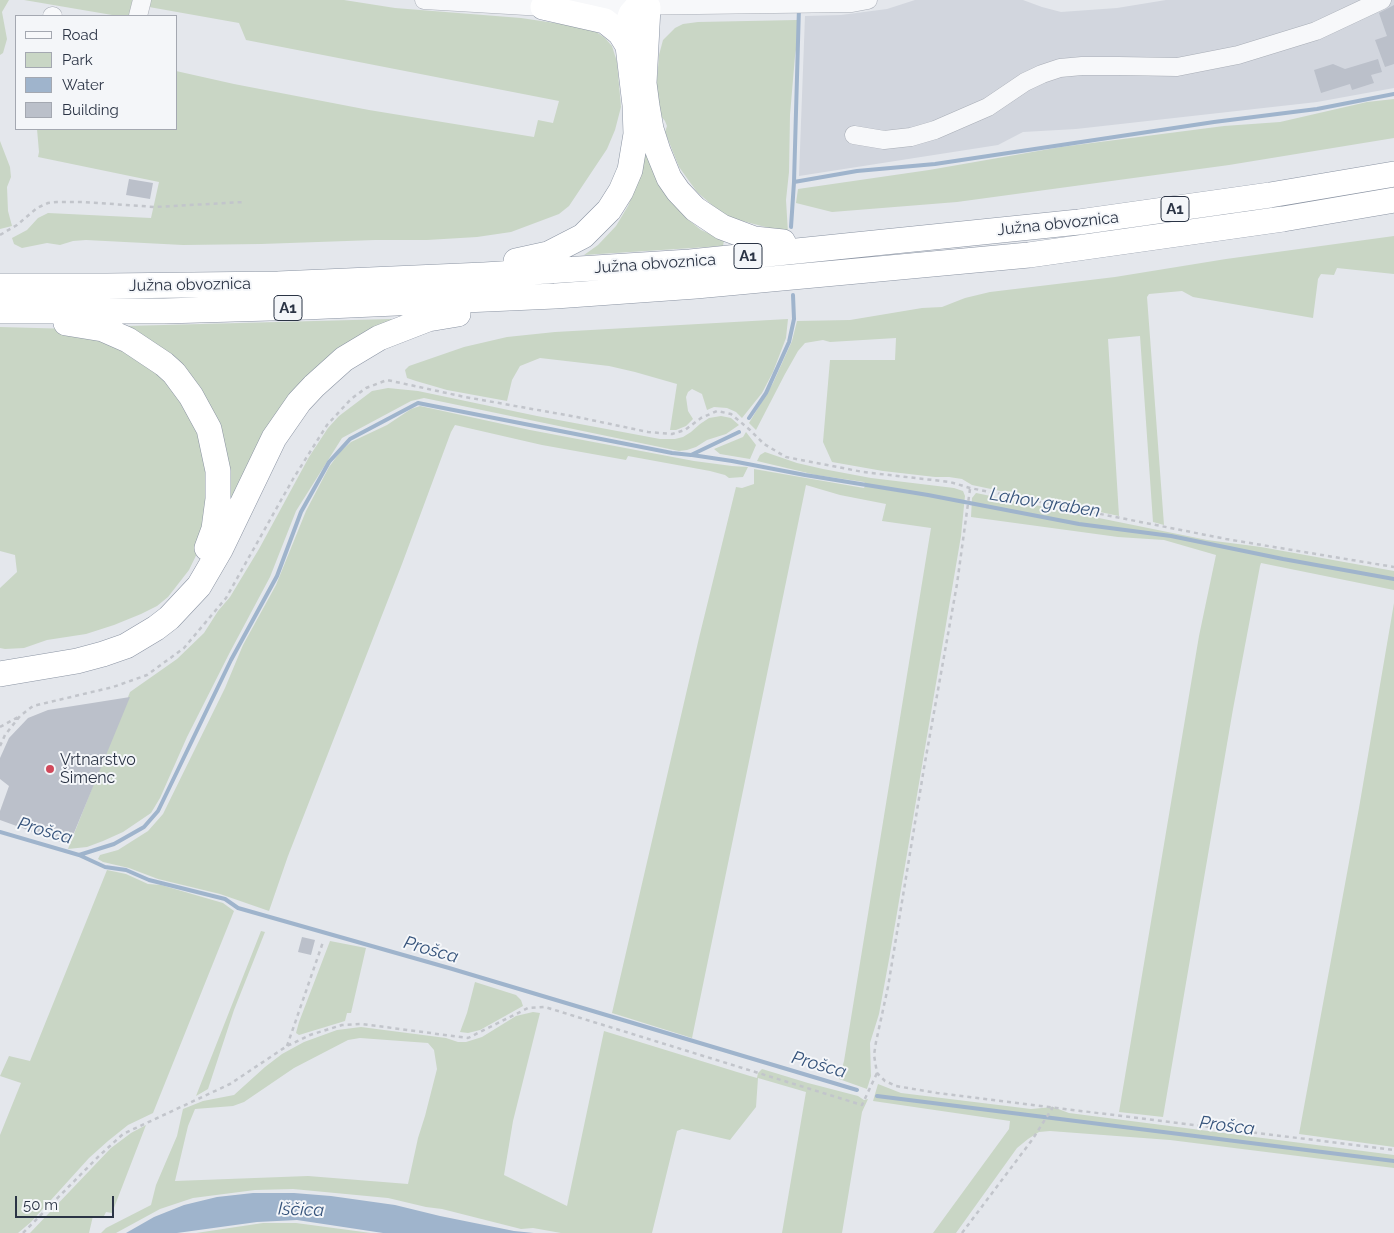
<!DOCTYPE html>
<meta charset="utf-8">
<style>
body{margin:0}
#map{position:relative;width:1394px;height:1233px;overflow:hidden;background:#e4e7ec;font-family:Raleway,sans-serif}
canvas{display:block}
.legend{position:absolute;left:15px;top:15px;width:162px;height:115px;box-sizing:border-box;background:#f4f6f9;border:1px solid #a4a8b1;margin:0;padding:6px 9px;list-style:none;font-size:15px;color:#2b3445}
.legend li{display:flex;align-items:center;gap:10px;height:25px}
.legend b{width:25px;border:1px solid #a4a8b1}
.scale{position:absolute;left:15px;top:1196px;width:99px;height:22px;box-sizing:border-box;border:2px solid #2b3445;border-top:0;padding-left:6px;font-size:15px;line-height:18px;white-space:nowrap;color:#2b3445;-webkit-text-stroke:4px #f4f6f9;paint-order:stroke}
</style>
<div id="map">
<canvas width="1394" height="1233"></canvas>
<ul class="legend">
<li><b style="height:6px;background:#f7f8fa"></b>Road</li>
<li><b style="height:14px;background:#c9d6c5"></b>Park</li>
<li><b style="height:14px;background:#9fb4cc"></b>Water</li>
<li><b style="height:14px;background:#bbc0ca"></b>Building</li>
</ul>
<div class="scale">50 m</div>
</div>
<script>
const context = document.querySelector('canvas').getContext('2d');
context.lineJoin = 'round';
function fillPath(path, color) { context.fillStyle = color; context.fill(path, 'evenodd'); }
const shape = rows => new Path2D(rows.map(r => 'M' + r).join(''));
function stroke(path, color, width, dash) { context.strokeStyle = color; context.lineWidth = width; context.lineCap = dash ? 'butt' : 'round'; context.setLineDash(dash || []); context.stroke(path); }
function label(font, color, halo, rows, align = 'center') {
  context.font = font + ' Raleway,sans-serif'; context.lineWidth = 4; context.setLineDash([]); context.textBaseline = 'middle'; context.strokeStyle = halo; context.fillStyle = color; for (const [text, x, y, turn = 0] of rows) {
    context.save(); context.translate(x, y); context.rotate((+turn || 0) * Math.PI / 180); context.textAlign = isNaN(turn) ? turn : align; if (halo) context.strokeText(text, 0, 0); context.fillText(text, 0, 0); context.restore();
  }
}
const built = shape([
 [915,0,1023,0,1042,7,1061,12,1117,8,1166,0,1394,0,1394,88,1317,102,1076,129,1023,132,998,145,799,176,805,16,841,15,887,9]
]);
const green = shape([
 [0,0,9,0,2,12,7,39,3,53,0,55],
 [24,0,138,0,135,16,118,16],
 [147,0,344,0,395,8,521,18,575,26,595,31,605,38,612,46,617,62,621,107,615,130,607,149,569,206,559,214,511,232,477,237,427,240,375,240,261,244,183,245,86,240,73,241,60,245,47,243,22,248,14,244,12,238,27,230,38,218,48,213,151,218,159,182,38,157,39,152,37,129,176,129,176,71,234,84,369,110,534,137,538,120,553,123,559,101,246,40,239,23,149,7],
 [797,20,798,38,795,56,790,115,789,172,786,200,788,233,735,219,719,211,697,192,679,167,665,132,667,126,665,121,660,115,656,93,659,55,663,40,675,28,683,24,698,22],
 [1394,99,1394,138,1229,165,957,202,832,212,796,203,798,189,929,170,1061,147,1224,126,1280,122,1367,102],
 [0,141,10,167,11,177,7,187,8,211,12,226,0,229],
 [643,146,670,199,685,217,701,230,724,240,723,246,584,255,598,245,616,226,628,206,637,185],
 [1394,236,1394,274,1337,268,1334,275,1321,274,1318,279,1313,318,1193,297,1182,291,1149,294,1147,297,1164,525,1153,522,1140,336,1108,339,1119,516,972,485,962,479,949,477,935,477,883,471,832,462,823,442,830,360,895,360,896,338,830,342,823,340,805,343,798,351,785,374,756,430,749,423,773,383,792,341,797,321,850,320,922,308,942,307,965,298,990,292,1115,277,1226,259],
 [391,319,394,321,348,349,227,523,219,449,126,326],
 [788,319,786,338,773,372,762,393,742,418,736,412,727,408,714,407,707,410,702,394,692,389,688,392,686,397,688,411,693,419,686,426,676,430,670,430,677,384,635,372,609,366,540,358,520,366,512,380,507,401,447,390,416,381,407,378,405,370,409,366,464,347,507,337,555,332],
 [0,327,73,329,97,335,162,371,207,445,207,533,189,570,168,597,157,606,141,614,114,625,86,634,47,640,24,648,5,649,0,648,0,588,17,572,15,555,0,551],
 [388,388,418,391,537,416,660,439,675,439,683,437,691,432,700,424,709,418,721,416,731,418,739,425,726,434,707,440,696,447,687,450,679,451,424,398,411,401,342,438,296,511,270,577,230,652,187,737,160,798,151,813,123,832,103,841,87,847,68,849,130,692,177,659,204,633,218,611,230,597,259,549,309,457,328,428,339,416,372,391],
 [420,406,530,430,694,461,732,466,748,467,743,477,729,478,725,475,710,471,628,456,626,460,542,445,455,425,451,432,402,564,288,856,269,911,220,894,158,879,129,868,103,862,98,859,100,855,118,850,148,831,163,814,225,688,243,645,276,585,306,511,329,467,340,452,351,442,387,425,411,409],
 [746,432,756,445,750,459,720,454,714,449,743,437],
 [765,452,797,463,823,469,871,478,954,488,963,491,965,496,961,536,890,954,879,1014,870,1043,871,1076,867,1089,839,1079,844,1061,931,528,882,521,886,504,840,495,806,485,692,1038,612,1013,699,638,736,487,742,488,754,484,754,469,864,488,866,484,864,482,816,475,757,461,760,455],
 [976,493,1207,540,1261,547,1394,571,1394,590,1261,563,1260,566,1233,709,1163,1117,1119,1112,1199,636,1216,555,1164,540,1118,537,971,517,972,498],
 [1394,603,1394,1147,1299,1134,1359,808],
 [107,870,126,874,148,884,161,885,223,903,234,911,153,1113,128,1125,108,1141,89,1158,31,1222,18,1233,0,1233,0,1135,21,1083,0,1076,9,1056,30,1061],
 [261,931,265,932,234,1010,208,1089,196,1096],
 [330,941,366,948,351,1013,347,1013,345,1021,299,1035,296,1033,299,1022],
 [475,982,516,995,521,1000,523,1006,480,1030,468,1033,460,1032,467,1013],
 [533,1012,540,1013,513,1121,504,1175,567,1206,604,1031,750,1076,757,1078,758,1073,762,1069,808,1083,858,1096,864,1100,868,1099,862,1112,842,1233,782,1233,806,1092,758,1078,756,1107,730,1140,682,1129,677,1131,652,1233,561,1233,533,1228,521,1229,442,1209,426,1207,388,1198,293,1189,255,1190,193,1198,160,1209,116,1233,101,1233,106,1228,151,1205,156,1185,177,1136,183,1109,203,1101,234,1095,265,1067,282,1054,304,1042,337,1030,361,1027,446,1038,458,1042,466,1042,482,1037,516,1016],
 [360,1038,428,1043,434,1050,437,1069,425,1116,418,1138,408,1184,308,1176,175,1181,188,1126,195,1109,233,1106,244,1102,294,1068,348,1040],
 [878,1084,901,1093,1031,1109,1053,1107,1069,1113,1394,1155,1394,1168,1170,1140,1050,1131,1039,1132,1028,1139,1017,1148,956,1233,933,1233,1009,1129,1010,1121,873,1101],
 [146,1125,112,1213,106,1212,103,1218,93,1216,89,1233,30,1233,111,1148,131,1133],
 [263,1223,296,1223,371,1233,196,1233]
]);
const water = shape([
 [253,1193,294,1193,331,1196,395,1205,440,1216,514,1231,534,1233,383,1233,297,1220,257,1222,177,1233,126,1233,154,1217,184,1205,217,1197]
]);
const stream = shape([
 [794,182,857,171,935,164,1214,122,1317,109,1394,94],
 [791,227,794,182,799,7],
 [749,418,766,393,789,342,794,319,793,295],
 [692,455,732,461,805,475,928,495,1079,524,1171,536,1283,559,1394,579],
 [0,832,79,855,105,867,126,870,149,880,225,899,238,908,449,968,857,1090],
 [79,855,114,844,144,827,158,811,231,660,277,576,301,512,329,462,350,439,418,403,672,453,691,455,739,432],
 [877,1096,1394,1161]
]);
const building = shape([
 [1394,5,1394,64,1385,67,1375,40,1387,36,1379,13],
 [1378,59,1382,72,1371,75,1374,83,1352,90,1350,84,1321,93,1314,70,1333,64,1345,69],
 [129,179,153,183,150,199,126,195],
 [130,697,69,845,0,820,0,811,9,786,0,779,0,758,9,738,28,718,48,710],
 [302,937,315,940,311,955,298,952]
]);
const path = shape([
 [0,235,17,225,37,208,48,203,57,202,84,202,155,207,244,202],
 [970,489,957,584,924,768,888,987,876,1042,874,1055,877,1073,885,1081,896,1086,937,1093,1394,1150],
 [0,727,18,717],
 [0,746,5,735,20,716,33,706,113,687,147,675,184,648,226,598,293,479,327,425,351,399,366,388,387,380,465,397,577,417,648,432,672,434,685,430,701,418,717,411,731,414,750,430,764,444,786,457,863,472,950,482,970,488,1226,539,1394,567],
 [287,1046,323,942],
 [23,1233,99,1156,123,1134,230,1084,287,1046,310,1035,342,1025,362,1024,468,1038,528,1008,545,1007,862,1105,877,1073],
 [962,1233,1032,1140,1053,1107]
]);
const minor = shape([
 [424,0,543,7,852,3,868,0],
 [52,16,53,16],
 [138,16,142,0],
 [854,135,884,140,911,137,935,130,988,107,1025,82,1042,74,1060,68,1082,66,1118,66,1177,67,1238,55,1316,31,1382,0]
]);
const highway = shape([
 [543,7,605,21,620,33,628,46],
 [648,7,644,83,647,106,651,129,658,151,669,178,678,191,695,209,722,227,754,239,783,242],
 [516,261,548,254,583,236,609,210,621,191,630,170,636,134,635,105,626,29,631,14,637,7],
 [0,286,107,286,278,284,484,275,690,262,1079,222,1270,195,1394,174],
 [0,311,164,311,305,307,555,296,696,286,1029,255,1283,219,1394,200],
 [66,323,103,329,128,340,164,364,174,373,191,396,209,429,218,471,218,499,214,529,207,548],
 [0,674,77,661,103,654,126,646,156,628,169,618,199,586,220,550,274,438,299,402,314,386,344,359,379,338,428,319,458,314]
]);
const markers = [
 [50,769,5,"#d1495b"]
];
const shields = [
 [1175,209,28],
 [748,256,28],
 [288,308,28]
];
const shieldNames = [
 ["A1",1175,209],
 ["A1",748,256],
 ["A1",288,308]
];
const streetNames = [
 ["Južna obvoznica",1058,224,-6],
 ["Južna obvoznica",655,264,-4],
 ["Južna obvoznica",190,285,-1]
];
const poiNames = [
 ["Vrtnarstvo",60,760],
 ["Šimenc",60,778]
];
const waterNames = [
 ["Lahov graben",1045,503,9],
 ["Prošca",45,831,16],
 ["Prošca",431,950,16],
 ["Prošca",819,1065,16],
 ["Prošca",1227,1126,7],
 ["Iščica",301,1210,2]
];
fillPath(built, '#d2d6de');
fillPath(green, '#c9d6c5');
fillPath(water, '#9fb4cc');
stroke(stream, '#9fb4cc', 4);
fillPath(building, '#bbc0ca');
stroke(minor, '#a9aeb7', 19);
stroke(highway, '#8b94a3', 26);
stroke(path, '#c2c5cb', 2.5, [4, 4]);
stroke(minor, '#f7f8fa', 18);
stroke(highway, '#fff', 25);
for (const [x, y, r, color] of markers) { const dot = new Path2D(); dot.arc(x, y, r, 0, 2 * Math.PI); context.fillStyle = color; context.fill(dot); stroke(dot, '#f4f6f9', 2); }
for (const [x, y, w] of shields) { const box = new Path2D(); box.roundRect(x - w / 2, y - 12.5, w, 25, 4); context.fillStyle = '#f4f6f9'; context.fill(box); stroke(box, '#2b3445', 1); }
label('bold 15px', '#2b3445', null, shieldNames);
label('16px', '#2b3445', '#f4f6f9', streetNames);
label('16px', '#2b3445', '#f4f6f9', poiNames, 'left');
label('italic 18px', '#34527a', '#f4f6f9', waterNames);
</script>
